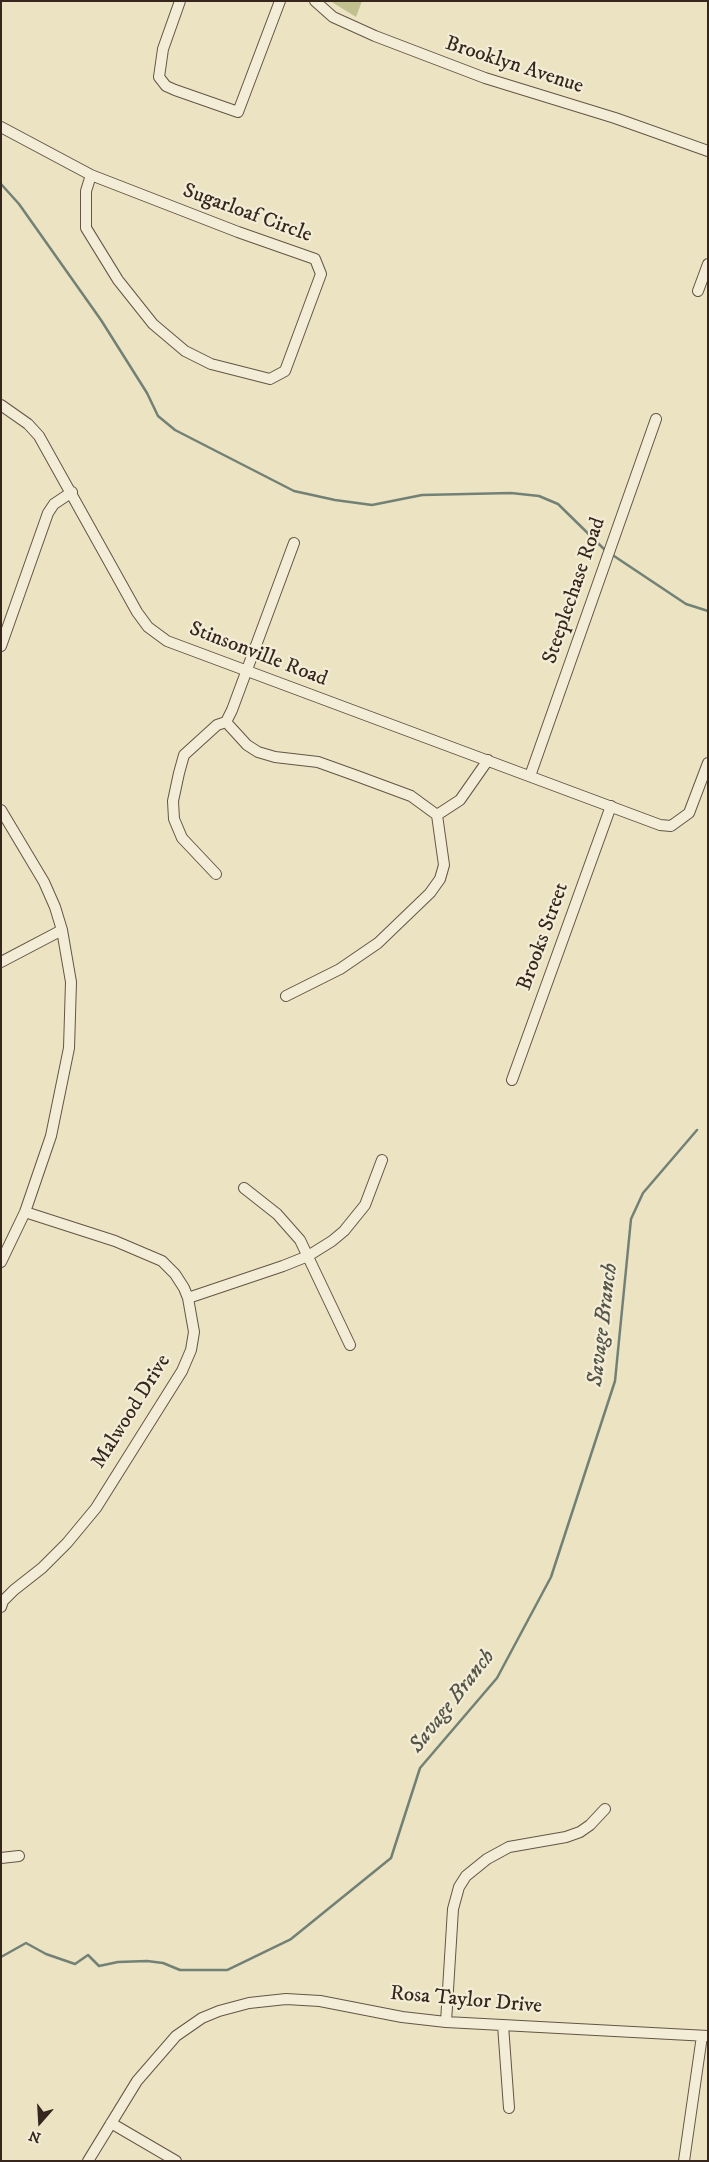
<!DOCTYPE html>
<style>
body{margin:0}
#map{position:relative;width:709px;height:2162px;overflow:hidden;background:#ece3c2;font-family:"IM FELL DW Pica",serif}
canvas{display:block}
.frame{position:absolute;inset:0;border:2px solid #37261d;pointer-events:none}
.north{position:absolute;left:15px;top:2097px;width:50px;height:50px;-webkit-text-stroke:4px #f3edd7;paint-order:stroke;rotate:199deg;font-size:14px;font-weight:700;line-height:20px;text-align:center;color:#37261d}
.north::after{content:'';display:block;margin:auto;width:18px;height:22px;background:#37261d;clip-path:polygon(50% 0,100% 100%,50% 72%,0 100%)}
</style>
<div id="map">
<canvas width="709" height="2162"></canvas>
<div class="frame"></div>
<div class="north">N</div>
</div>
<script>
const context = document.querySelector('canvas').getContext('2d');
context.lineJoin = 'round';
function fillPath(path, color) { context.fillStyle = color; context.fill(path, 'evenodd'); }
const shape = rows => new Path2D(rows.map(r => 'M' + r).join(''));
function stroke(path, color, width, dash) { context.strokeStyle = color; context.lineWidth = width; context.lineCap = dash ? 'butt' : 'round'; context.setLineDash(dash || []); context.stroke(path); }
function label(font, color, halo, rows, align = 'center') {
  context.font = font + ' "IM FELL DW Pica",serif'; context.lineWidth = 4.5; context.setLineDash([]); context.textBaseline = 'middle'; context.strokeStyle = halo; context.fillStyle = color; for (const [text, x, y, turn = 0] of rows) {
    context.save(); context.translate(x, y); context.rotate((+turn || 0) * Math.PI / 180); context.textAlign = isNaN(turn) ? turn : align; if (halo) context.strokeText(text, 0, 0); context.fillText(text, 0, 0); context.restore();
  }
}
const green = shape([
 [330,1,362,1,356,17]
]);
const stream = shape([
 [1,184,19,204,101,320,147,393,158,416,175,430,294,491,335,500,372,505,422,495,511,493,539,496,558,504,606,551],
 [611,554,686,604,708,611],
 [1,1957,26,1943,46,1954,75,1964,88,1955,99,1966,118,1962,147,1961,163,1963,180,1970,227,1970,291,1939,391,1858,420,1768,497,1678,551,1577,615,1381,631,1219,643,1193,697,1130]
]);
const street = shape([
 [180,1,163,49,159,77,166,86,175,90,238,112,280,1],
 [315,1,333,17,375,36,485,78,615,118,708,151],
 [1,127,91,175],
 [91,175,238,232,315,259,321,274,285,371,270,379,211,364,185,351,153,324,118,280,86,228,86,191,91,175],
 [698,291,708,264],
 [1,405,28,424,39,436,137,612,148,627,167,641,660,825,671,826,689,813,708,763],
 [1,646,48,513,54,504,72,492],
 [226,722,247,745,258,752,275,757,318,762,357,776,411,796,437,815,444,865,440,879,430,893,378,943,340,969,286,996],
 [530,776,656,419],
 [1,810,44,882,55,907,62,930,71,982,69,1048,51,1136,25,1212,1,1262],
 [437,815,460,800,488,760],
 [216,874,182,838,174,819,173,801,179,773,184,755,217,725,226,722,232,710,294,543],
 [1,962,62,930],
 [512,1080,611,806],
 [244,1188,277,1214,300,1240,350,1345],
 [188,1298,283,1266,308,1256,332,1241,344,1231,365,1205,382,1160],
 [1,1607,3,1601,14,1590,42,1568,67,1543,96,1508,182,1371,191,1350,194,1332,188,1298,184,1288,175,1274,162,1261,115,1241,25,1212],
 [1,1858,19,1856],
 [446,2022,453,1909,459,1887,466,1876,487,1859,509,1847,566,1837,580,1832,590,1825,605,1809],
 [503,2025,509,2108],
 [111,2123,176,2161],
 [88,2161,137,2081,176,2036,202,2018,219,2011,249,2003,286,1999,320,2001,402,2017,446,2022,708,2036],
 [684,2161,702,2036]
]);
const streetNames = [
 ["Brooklyn Avenue",514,66,18],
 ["Sugarloaf Circle",247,214,20],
 ["Steeplechase Road",575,591,-71],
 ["Stinsonville Road",258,655,21],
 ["Brooks Street",544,937,-70],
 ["Malwood Drive",132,1412,-58],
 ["Rosa Taylor Drive",466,2001,5]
];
const waterNames = [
 ["Savage Branch",604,1325,-83],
 ["Savage Branch",453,1702,-52]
];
fillPath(green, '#c0c18e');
stroke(stream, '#728176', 2.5);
stroke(street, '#645546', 12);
stroke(street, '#f3edd7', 10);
label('21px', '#37261d', '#f3edd7', streetNames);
label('italic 22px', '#545449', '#f3edd7', waterNames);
</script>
